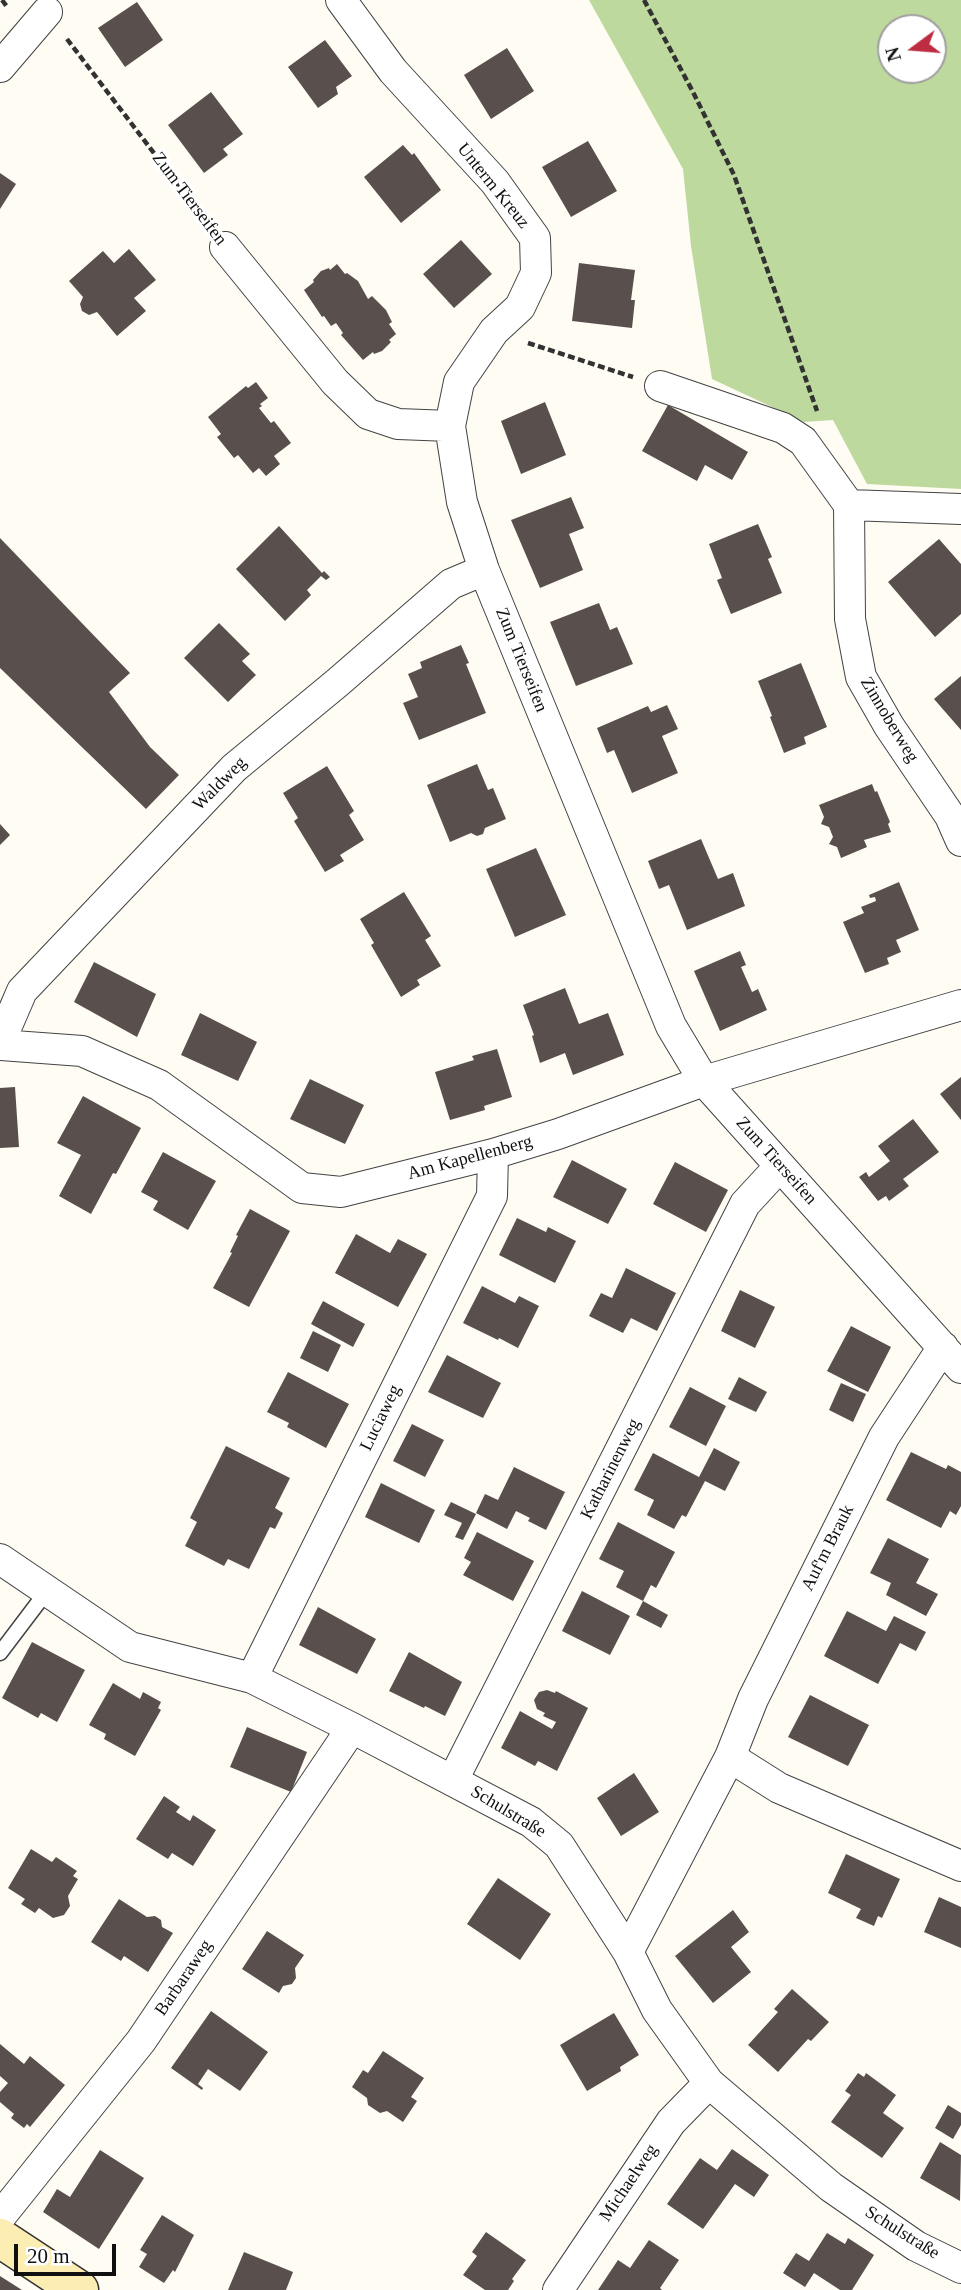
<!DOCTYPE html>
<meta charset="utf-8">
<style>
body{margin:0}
#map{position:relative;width:961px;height:2290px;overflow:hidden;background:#fffcf4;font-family:"Times New Roman",serif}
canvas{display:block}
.north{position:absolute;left:877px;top:14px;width:70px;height:70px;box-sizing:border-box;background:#fff;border:2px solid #9f9f9f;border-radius:50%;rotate:254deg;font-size:19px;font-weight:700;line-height:28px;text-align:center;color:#101010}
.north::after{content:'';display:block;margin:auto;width:24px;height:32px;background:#bd2c41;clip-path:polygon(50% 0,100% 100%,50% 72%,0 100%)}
.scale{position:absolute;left:14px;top:2244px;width:102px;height:32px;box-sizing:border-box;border:4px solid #101010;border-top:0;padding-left:9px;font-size:21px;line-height:24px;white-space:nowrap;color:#101010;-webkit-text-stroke:5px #fff;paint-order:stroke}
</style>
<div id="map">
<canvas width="961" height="2290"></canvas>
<div class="north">N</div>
<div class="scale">20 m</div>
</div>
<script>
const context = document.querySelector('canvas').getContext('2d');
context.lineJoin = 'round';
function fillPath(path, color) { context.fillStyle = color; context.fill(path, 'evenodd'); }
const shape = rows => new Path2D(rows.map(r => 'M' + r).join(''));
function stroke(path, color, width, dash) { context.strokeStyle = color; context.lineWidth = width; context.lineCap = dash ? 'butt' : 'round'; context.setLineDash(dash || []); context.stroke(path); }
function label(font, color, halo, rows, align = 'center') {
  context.font = font + ' "Times New Roman",serif'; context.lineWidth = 7; context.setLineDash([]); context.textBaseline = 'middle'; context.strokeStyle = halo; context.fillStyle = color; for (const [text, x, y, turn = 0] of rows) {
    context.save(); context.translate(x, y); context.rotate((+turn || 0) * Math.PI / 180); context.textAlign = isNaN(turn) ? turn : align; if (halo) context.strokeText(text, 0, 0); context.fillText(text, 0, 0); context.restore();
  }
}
const forest = shape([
 [589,0,961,0,961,489,867,484,833,420,804,422,712,379,691,246,683,169],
 [891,28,933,28,933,70,891,70]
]);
const building = shape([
 [137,2,163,40,125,67,98,28],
 [325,40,352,76,336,87,338,94,318,108,288,67],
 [507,48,534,91,491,119,464,75],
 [211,92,243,134,223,149,228,155,204,173,168,125],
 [588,141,617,191,571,217,542,167],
 [403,145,412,155,414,153,441,190,401,223,364,177],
 [0,173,16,184,0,209],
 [461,240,492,274,454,308,423,274],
 [129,249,156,280,134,298,146,311,117,336,97,312,89,315,82,311,80,304,83,297,69,281,103,251,114,263],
 [579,263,635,270,631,300,635,300,632,328,572,321],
 [337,264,345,274,347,273,358,281,368,299,372,296,386,310,392,322,389,324,396,334,389,340,391,342,382,351,374,354,373,352,363,360,341,335,343,333,336,323,331,326,324,316,322,317,304,290,314,282,313,280,321,271,329,268,330,270],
 [256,382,268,398,260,404,262,406,259,408,271,423,274,421,291,443,274,456,280,464,266,476,259,468,253,473,238,455,234,458,217,437,221,434,208,417,246,386,248,388],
 [545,402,566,455,521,474,501,421],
 [668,405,748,452,732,480,705,465,697,481,642,451],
 [571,497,584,528,569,534,583,570,540,588,511,520],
 [758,524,772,557,768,559,782,593,731,614,717,580,722,578,709,544],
 [279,526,322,573,324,571,330,577,326,580,321,576,307,590,311,595,285,621,236,569],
 [0,538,130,673,109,692,150,747,179,775,146,809,0,668],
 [939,539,961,564,961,614,935,637,888,582],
 [599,603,610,630,617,627,633,664,576,686,550,622],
 [219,623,250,654,242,661,256,675,228,702,184,658],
 [461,645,469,663,466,664,486,713,419,740,403,703,418,697,408,674,422,668,420,662],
 [801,663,827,727,804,737,806,744,784,753,770,717,772,716,758,681],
 [961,676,961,730,934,699],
 [667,705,678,729,662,736,678,773,632,793,614,750,607,753,597,728,648,706,651,712],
 [477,764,488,790,493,788,506,819,485,828,483,834,477,836,471,833,450,842,427,785],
 [327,766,354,811,349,815,364,840,340,855,344,861,325,872,294,821,298,818,283,793],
 [872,784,875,792,877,791,890,822,888,824,891,832,864,840,867,847,841,858,837,847,829,844,833,837,829,827,821,824,824,817,819,805],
 [0,824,10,835,0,845],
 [701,839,718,879,733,873,745,906,687,930,669,885,659,889,648,861],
 [536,848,566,915,515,937,486,869],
 [899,882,919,930,896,940,901,952,887,958,889,964,865,973,843,922,864,913,861,907,876,901,875,897,870,898,869,895],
 [404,892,431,936,425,940,441,966,417,980,420,985,401,997,371,945,374,943,360,919],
 [740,951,746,965,741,967,752,992,758,989,767,1010,720,1031,694,971],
 [94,962,156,994,137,1037,74,1002],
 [565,988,579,1024,608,1013,624,1055,573,1075,565,1053,540,1063,532,1036,534,1035,523,1005],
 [200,1013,257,1042,238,1081,181,1055],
 [497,1049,512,1097,484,1106,485,1110,450,1120,435,1072,474,1060,472,1056],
 [961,1077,961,1120,940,1094],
 [310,1079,364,1105,345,1144,290,1119],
 [15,1087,19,1147,0,1148,0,1088],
 [83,1096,141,1128,116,1174,113,1173,91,1214,59,1196,81,1155,57,1143],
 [913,1119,939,1152,903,1179,909,1186,889,1201,886,1196,878,1201,859,1177,866,1172,869,1177,890,1161,878,1146],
 [163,1152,216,1181,188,1230,153,1210,158,1201,141,1192],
 [572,1160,627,1189,608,1224,553,1197],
 [675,1162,728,1190,706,1232,653,1204],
 [250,1209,290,1231,249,1307,213,1288,232,1253,230,1252,238,1236,236,1235],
 [517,1218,546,1232,548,1227,576,1241,555,1283,499,1255],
 [356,1234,390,1253,398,1239,427,1254,398,1307,335,1273],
 [626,1268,676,1293,657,1331,631,1318,623,1333,589,1316,601,1293,612,1298],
 [482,1286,515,1303,519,1296,539,1306,518,1348,499,1338,498,1340,463,1323],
 [740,1290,775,1307,755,1348,721,1331],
 [323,1301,365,1324,353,1347,311,1324],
 [851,1326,891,1347,868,1392,827,1371],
 [313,1331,341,1345,328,1372,300,1358],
 [447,1355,501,1383,483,1418,428,1392],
 [288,1372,349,1404,326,1448,287,1427,289,1423,267,1412],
 [739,1377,767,1392,756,1412,728,1399],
 [841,1383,866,1394,853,1422,829,1410],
 [690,1387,726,1406,706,1446,669,1427],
 [412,1424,444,1440,425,1477,393,1461],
 [226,1446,290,1478,275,1508,283,1513,275,1529,270,1527,249,1569,228,1559,224,1566,185,1546,197,1522,190,1518],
 [714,1448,740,1462,725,1491,705,1481,686,1517,682,1515,674,1529,647,1515,654,1500,634,1490,653,1453,699,1477],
 [911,1452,946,1469,948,1465,961,1472,961,1506,956,1515,950,1511,941,1528,886,1500],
 [514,1467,565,1492,546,1530,528,1521,530,1518,516,1511,507,1529,476,1513,485,1494,498,1500],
 [381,1483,435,1510,419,1543,365,1517],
 [451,1502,476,1514,463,1540,455,1537,462,1523,444,1515],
 [618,1522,675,1552,656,1588,651,1585,643,1601,616,1587,624,1571,599,1559],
 [477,1532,534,1561,513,1601,463,1575,471,1562,464,1558],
 [888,1538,929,1559,916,1583,938,1594,926,1616,886,1595,891,1583,870,1573],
 [582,1591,630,1616,610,1655,562,1631],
 [643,1601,668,1615,661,1628,636,1615],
 [318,1607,376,1639,357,1674,299,1645],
 [847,1611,886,1631,894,1616,926,1632,916,1651,900,1643,878,1684,824,1656],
 [32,1642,85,1670,57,1722,41,1713,38,1718,2,1698],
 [409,1652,462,1682,445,1716,425,1706,424,1708,389,1691],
 [113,1683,140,1699,143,1692,161,1702,158,1708,161,1710,135,1756,104,1739,106,1734,89,1725],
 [547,1690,555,1693,556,1691,588,1708,557,1771,538,1761,535,1766,501,1748,520,1711,552,1729,556,1722,543,1716,545,1713,537,1709,534,1700,539,1692],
 [810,1695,869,1725,848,1766,788,1737],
 [247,1727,307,1752,291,1792,230,1767],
 [634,1773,659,1812,621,1836,597,1798],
 [164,1796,180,1807,176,1812,190,1821,193,1815,216,1830,193,1866,172,1853,168,1859,136,1839],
 [31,1849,52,1862,56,1857,77,1871,73,1876,78,1879,68,1896,70,1906,64,1915,53,1918,39,1908,35,1913,21,1904,25,1899,8,1888],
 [846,1854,900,1879,882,1918,878,1916,874,1926,856,1918,861,1909,828,1893],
 [498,1878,551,1914,520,1960,467,1924],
 [939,1897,961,1907,961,1948,924,1932],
 [119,1899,147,1917,155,1916,161,1920,162,1927,173,1933,148,1972,124,1956,121,1961,91,1942],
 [733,1910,749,1932,731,1947,751,1972,713,2003,675,1956],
 [267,1931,304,1955,295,1968,296,1978,292,1984,283,1986,279,1993,242,1969],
 [792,1989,829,2022,811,2041,808,2039,778,2072,748,2045,778,2012,774,2009],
 [211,2011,268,2052,240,2091,208,2069,198,2084,203,2088,202,2090,171,2068],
 [614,2013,639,2055,620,2067,621,2071,587,2091,560,2045],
 [0,2044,24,2064,30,2056,65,2085,30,2127,27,2124,24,2128,11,2118,14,2114,0,2102,0,2092,8,2083,0,2076],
 [383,2051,424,2078,411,2097,417,2101,403,2122,387,2111,380,2113,368,2105,367,2098,352,2087,363,2070,368,2073],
 [858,2073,864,2077,866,2073,896,2095,883,2113,904,2128,882,2158,831,2122,851,2095,845,2091],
 [948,2105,961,2113,961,2125,953,2139,935,2128],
 [940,2142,961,2155,960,2201,920,2178],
 [732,2149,769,2175,754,2197,735,2184,703,2229,667,2204,700,2158,717,2170],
 [100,2150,144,2178,99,2249,43,2212,57,2189,70,2197],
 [162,2215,194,2235,175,2272,173,2270,164,2283,139,2267,147,2254,140,2250],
 [486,2232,526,2260,512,2279,514,2281,508,2290,485,2290,463,2275,477,2256,472,2252],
 [827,2233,845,2244,848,2238,874,2255,852,2290,840,2290,814,2273,805,2287,783,2273,796,2253,809,2261],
 [649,2240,679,2260,660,2288,662,2290,598,2290,618,2260,630,2268],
 [244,2252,293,2272,286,2290,228,2290],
 [0,2276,22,2290,0,2290]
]);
const path = shape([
 [2,0,8,8],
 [644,0,693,92,734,175,817,411],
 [67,39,208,224],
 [528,343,633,377]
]);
const lane = shape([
 [0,1653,47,1591]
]);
const street = shape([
 [341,0,393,71,495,182,535,238,536,273,520,307,494,331,459,382,450,426,462,502,484,570,671,1026,704,1081,961,1368],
 [0,67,47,12],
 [225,247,335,382,368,414,398,424,450,426],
 [660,386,783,428,803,441,849,505,850,619,861,677,889,726,950,816,961,841],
 [849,505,961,509],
 [0,1042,22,991,234,768,337,683,451,584,484,570],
 [0,1045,82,1051,159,1085,302,1188,341,1192,493,1154,558,1134,704,1081,961,1005],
 [943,1347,884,1437,753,1699,730,1757,779,1788,961,1866],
 [0,1559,130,1647,252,1678,352,1728,531,1822,559,1845,628,1952,657,2010,709,2083,831,2187,916,2246,961,2268],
 [252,1678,492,1196,493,1154],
 [453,1780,745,1204,780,1166],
 [628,1952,730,1757],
 [0,2217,141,2041,352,1728],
 [558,2290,671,2122,709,2083]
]);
const secondary = shape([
 [0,2238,79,2290]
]);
const streetNames = [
 ["Unterm Kreuz",493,186,51],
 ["Zum Tierseifen",189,199,53],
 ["Zum Tierseifen",521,660,68],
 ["Zinnoberweg",889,720,59],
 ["Waldweg",220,784,-45],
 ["Am Kapellenberg",470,1158,-15],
 ["Zum Tierseifen",776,1161,48],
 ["Luciaweg",381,1418,-64],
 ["Katharinenweg",611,1469,-63],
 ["Auf'm Brauk",828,1548,-63],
 ["Schulstraße",508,1812,31],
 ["Barbaraweg",184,1978,-56],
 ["Michaelweg",629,2183,-56],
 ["Schulstraße",902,2233,32]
];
fillPath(forest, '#bed99e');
fillPath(building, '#59504d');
stroke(lane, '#434343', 17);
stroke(street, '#434343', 32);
stroke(secondary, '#323232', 41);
stroke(path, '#323232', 4.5, [7, 3.5]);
stroke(lane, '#fff', 14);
stroke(street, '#fff', 30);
stroke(secondary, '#fcedb2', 38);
label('18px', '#101010', '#fff', streetNames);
</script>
